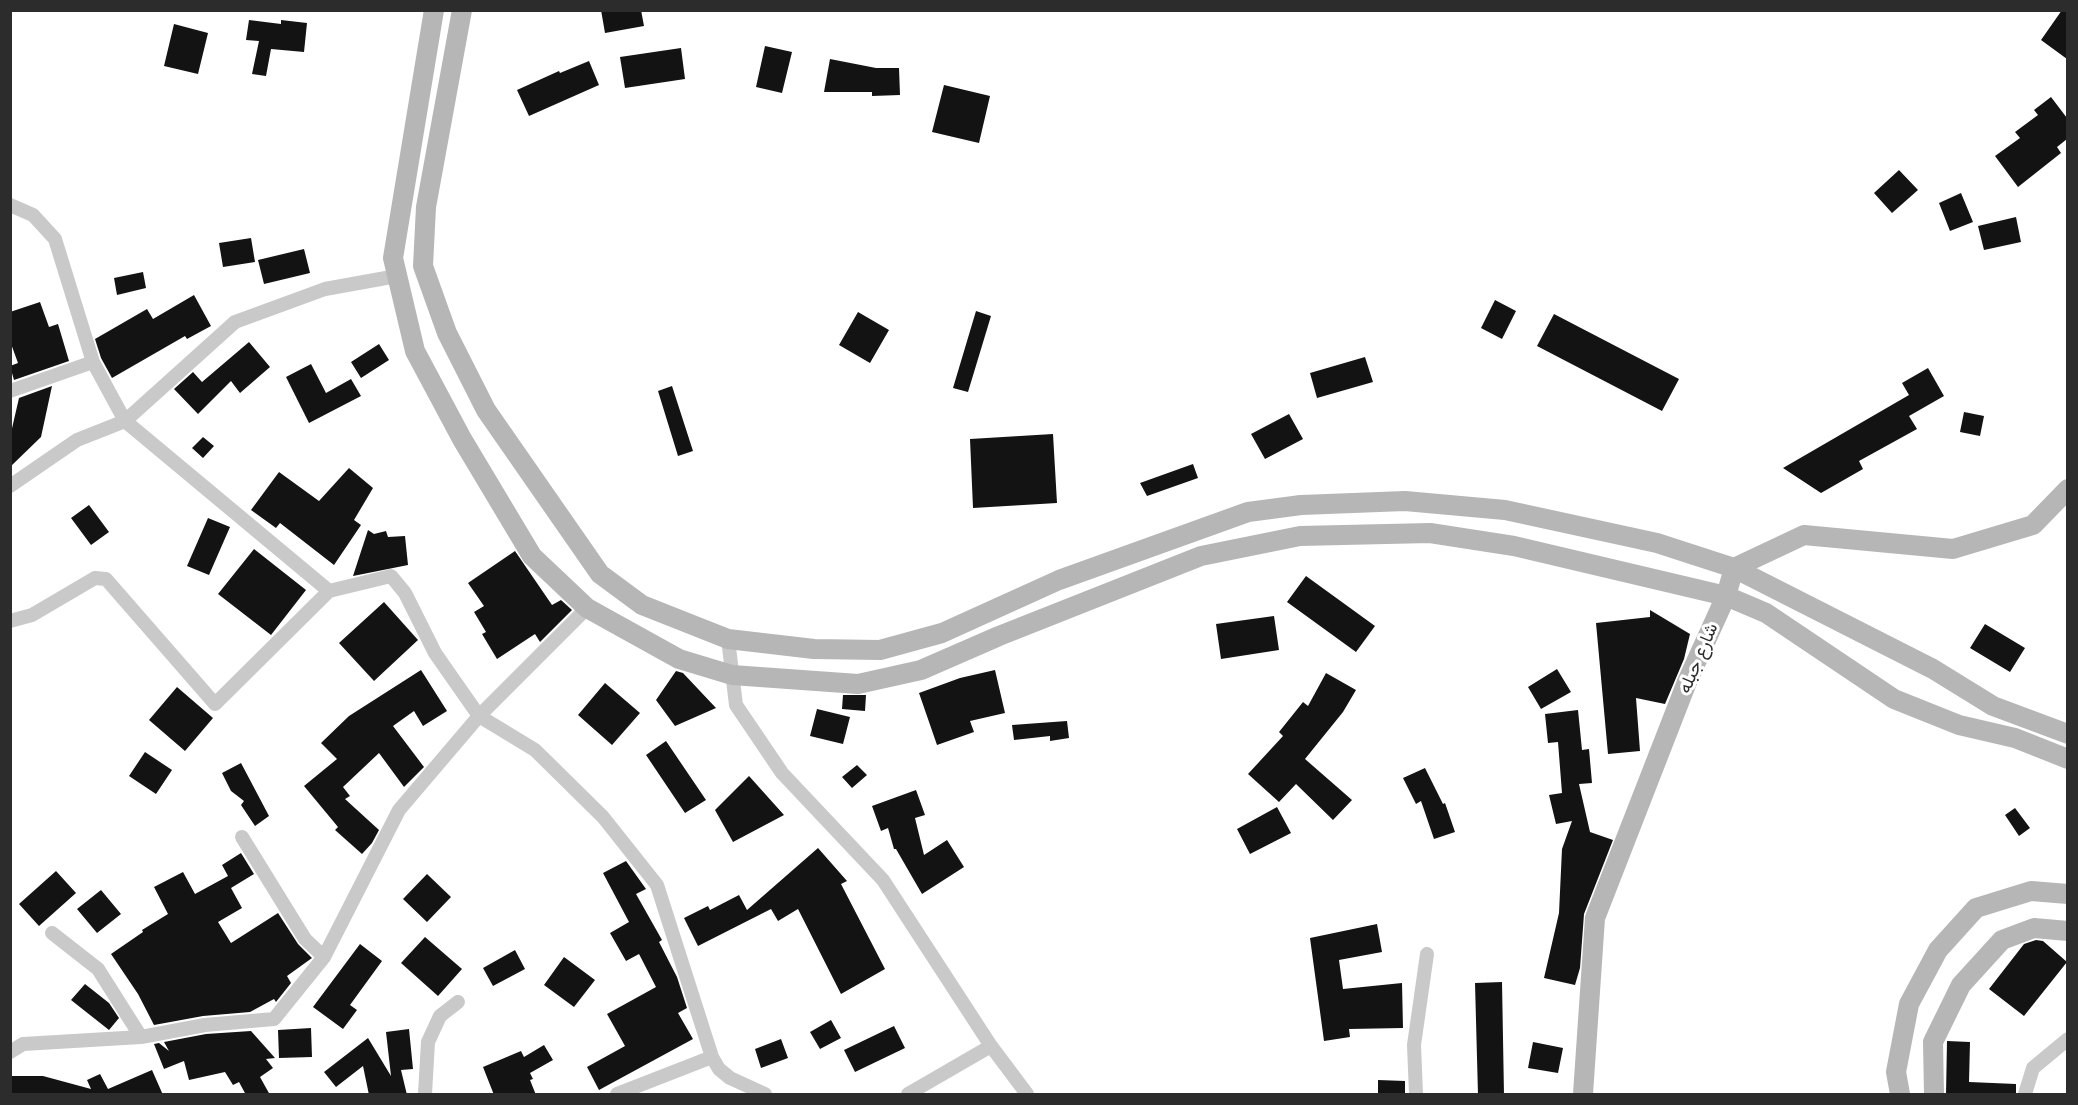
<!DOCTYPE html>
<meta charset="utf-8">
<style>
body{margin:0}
#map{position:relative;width:2078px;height:1105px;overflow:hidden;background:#fff;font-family:Lato,sans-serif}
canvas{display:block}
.frame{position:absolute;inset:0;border:12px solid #2c2c2c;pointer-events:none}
</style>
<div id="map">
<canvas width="2078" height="1105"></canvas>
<div class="frame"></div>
</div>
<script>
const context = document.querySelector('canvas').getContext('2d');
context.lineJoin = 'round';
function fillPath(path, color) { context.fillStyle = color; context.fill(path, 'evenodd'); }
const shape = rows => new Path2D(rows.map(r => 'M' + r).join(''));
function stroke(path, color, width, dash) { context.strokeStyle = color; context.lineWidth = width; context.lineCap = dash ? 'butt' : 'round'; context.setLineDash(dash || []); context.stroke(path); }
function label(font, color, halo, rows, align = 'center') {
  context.font = font + ' Lato,Vazirmatn,sans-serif'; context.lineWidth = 6; context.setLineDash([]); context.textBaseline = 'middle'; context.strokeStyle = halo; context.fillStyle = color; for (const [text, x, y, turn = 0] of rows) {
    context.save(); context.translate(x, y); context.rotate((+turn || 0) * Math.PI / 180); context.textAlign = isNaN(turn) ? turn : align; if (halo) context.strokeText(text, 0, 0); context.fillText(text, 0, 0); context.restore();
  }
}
const building = shape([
 [601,10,641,10,644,26,605,33],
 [2062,10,2067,10,2067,59,2041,40],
 [249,20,281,24,281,20,307,23,304,52,271,49,266,76,252,74,259,41,246,40],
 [174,24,208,33,198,74,164,66],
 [765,46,792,52,782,93,756,87],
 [681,48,685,79,625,88,620,57],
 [830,59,876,68,899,68,900,95,872,96,872,92,824,92],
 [589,61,599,85,529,116,517,90,559,71,560,73],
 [944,85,990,96,979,143,932,132],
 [2051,97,2067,118,2067,139,2057,147,2061,153,2018,187,1995,156,2020,138,2015,132,2038,115,2034,110],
 [1899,170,1918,190,1892,213,1874,193],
 [1961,193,1973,222,1950,231,1939,203],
 [2016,217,2021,242,1984,250,1978,226],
 [251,238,255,262,223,267,219,243],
 [304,249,310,273,264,284,258,260],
 [143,272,146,288,117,295,114,278],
 [194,295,211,326,187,339,185,336,112,378,101,358,95,339,147,309,153,319],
 [1495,300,1516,311,1502,339,1481,328],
 [40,302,49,327,58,324,69,361,14,380,10,366,18,363,10,341,10,312],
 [976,311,991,316,968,392,953,388],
 [858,312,889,330,870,363,839,345],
 [1554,314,1679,379,1662,411,1537,346],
 [249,342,270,367,240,393,231,381,198,414,174,389,193,372,202,382],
 [379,344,389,360,361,378,351,362],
 [1365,357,1373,382,1317,398,1310,373],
 [311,364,326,393,351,379,361,396,309,423,286,377],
 [1928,368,1944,396,1909,416,1917,429,1859,461,1863,469,1821,493,1783,468,1909,395,1902,383],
 [52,386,41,437,10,467,10,437,19,398],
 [672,386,693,451,678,456,658,391],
 [1964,412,1984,416,1980,436,1960,432],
 [1289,414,1303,439,1265,459,1251,434],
 [1053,434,1057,503,973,508,970,439],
 [203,437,214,446,203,458,192,448],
 [1193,464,1198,478,1147,496,1140,483],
 [349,468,373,488,354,520,361,525,334,565,280,523,276,528,251,510,279,472,319,501],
 [89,505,109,532,91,545,71,518],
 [208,518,230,527,209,575,187,566],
 [368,530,374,534,386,531,388,537,405,536,408,565,353,576],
 [254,549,306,590,271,635,218,594],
 [515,551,552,605,561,600,572,610,540,642,535,634,497,659,482,634,486,632,474,612,484,606,468,583],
 [1306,576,1375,626,1356,652,1287,602],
 [384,602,418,640,374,681,339,643],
 [1650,610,1690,634,1684,659,1665,704,1636,698,1640,751,1608,754,1596,623,1650,617],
 [1274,616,1279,650,1221,659,1216,624],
 [1985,624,2025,648,2010,672,1970,648],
 [1557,669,1571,692,1541,709,1528,687],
 [421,670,447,711,423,726,414,711,393,726,424,767,404,787,379,753,343,787,350,796,345,799,379,830,372,843,362,854,335,830,338,827,304,786,337,759,321,743,349,716],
 [995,670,1005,713,970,721,974,732,937,745,919,693,960,678],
 [676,671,683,673,716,708,675,726,656,700],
 [1326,673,1356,690,1343,712,1305,759,1352,800,1333,820,1296,784,1279,802,1248,774,1283,736,1279,732,1303,702,1308,706],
 [605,683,640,713,612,745,578,715],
 [177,687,213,718,185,751,149,720],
 [843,695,866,695,865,711,842,709],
 [817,709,850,717,843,744,810,736],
 [1578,710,1582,750,1589,749,1592,783,1579,784,1590,832,1613,840,1584,914,1580,968,1575,985,1544,978,1559,913,1562,849,1572,821,1556,824,1549,795,1562,793,1558,742,1548,743,1545,714],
 [1067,721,1069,738,1050,741,1050,736,1014,740,1012,725],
 [666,741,706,800,685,813,646,755],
 [145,752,172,770,156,794,129,776],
 [241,763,269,816,255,826,241,805,244,801,231,791,222,773],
 [857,765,867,775,852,788,842,777],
 [1425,768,1443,804,1445,803,1455,832,1434,839,1421,801,1416,804,1403,778],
 [749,776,784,815,733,842,715,810],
 [916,790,925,815,915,818,924,855,947,840,964,867,922,894,896,849,894,849,888,828,881,831,872,806],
 [1277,807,1291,833,1250,854,1237,829],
 [2015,808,2030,828,2019,836,2005,815],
 [818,848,847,881,841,884,885,969,841,994,798,909,778,921,771,909,698,946,684,918,708,906,710,910,739,895,747,910],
 [241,853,254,874,231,888,242,908,218,922,231,943,278,913,298,944,312,958,287,976,291,983,276,1002,274,999,250,1012,203,1016,154,1025,138,994,111,954,143,932,142,930,168,914,154,887,183,872,195,894,228,876,222,865],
 [626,861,646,889,636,894,662,940,659,942,677,977,687,1008,678,1013,693,1039,599,1090,587,1067,625,1046,607,1014,656,987,639,954,626,961,610,933,629,922,603,873],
 [56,871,76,893,39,926,19,904],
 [427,874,451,897,427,922,403,899],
 [101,890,121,914,97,933,77,909],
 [1377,924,1382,952,1339,960,1343,989,1402,983,1403,1028,1349,1029,1350,1037,1324,1041,1310,938],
 [425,937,462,969,438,996,401,963],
 [2036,940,2043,941,2067,962,2024,1016,1989,989,2024,944],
 [360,944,382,961,350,1005,357,1010,343,1029,313,1007],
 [515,950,525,969,493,986,483,968],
 [564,957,595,980,574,1007,544,985],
 [1502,982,1504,1095,1478,1095,1475,983],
 [85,984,109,1003,119,1018,109,1030,71,1000],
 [831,1020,841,1038,820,1049,810,1032],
 [894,1026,905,1048,855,1072,844,1050],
 [311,1028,312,1057,279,1058,278,1030],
 [409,1029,413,1069,401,1070,407,1095,369,1095,363,1066,336,1087,324,1072,368,1038,391,1076,386,1032],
 [251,1031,275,1058,266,1059,273,1068,260,1077,270,1095,246,1095,239,1082,233,1085,225,1072,189,1080,184,1061,164,1069,154,1044,159,1043,169,1051,164,1042,206,1034],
 [781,1039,788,1058,761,1068,755,1049],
 [1947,1041,1970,1042,1969,1082,2016,1084,2016,1095,1946,1095],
 [1533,1042,1563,1048,1558,1073,1528,1068],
 [544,1045,553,1060,530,1073,533,1079,530,1080,536,1095,494,1095,483,1067,521,1051,524,1057],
 [152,1070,163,1095,10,1095,10,1076,43,1076,91,1089,87,1080,100,1074,108,1089],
 [1378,1080,1405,1081,1405,1095,1378,1095]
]);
const street = shape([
 [10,205,33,215,55,239,93,362,125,421,235,322,325,289,397,276],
 [10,391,93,362],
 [10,486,77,440,125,421,329,591],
 [10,621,32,615,95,578,106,579,215,704,329,591,391,576,405,593,435,653,479,716,535,750,603,817,657,885,712,1057,719,1069,730,1078,765,1094],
 [728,639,736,705,782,773,883,880,991,1046,1027,1094],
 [242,837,305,939,324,957],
 [52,933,98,969,141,1037],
 [10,1052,23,1044,141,1037,205,1025,274,1019,324,957,399,810,479,716,587,608],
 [425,1094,428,1042,440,1016,458,1002],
 [617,1094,712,1057],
 [908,1094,991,1046],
 [1416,1094,1414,1045,1427,954],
 [2025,1094,2033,1068,2068,1039]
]);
const secondary = shape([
 [434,10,393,258,415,351,462,439,532,556,587,608,679,659,732,675,858,684,921,670,999,636,1201,556,1300,536,1430,533,1514,546,1726,596,1766,613,1894,699,1959,725,2015,738,2068,759],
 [462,10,426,207,423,266,447,333,486,410,600,574,642,605,728,639,814,649,880,650,942,633,1059,580,1248,512,1301,505,1405,501,1505,510,1657,543,1734,568,1933,669,1993,706,2068,734],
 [1583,1094,1595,918,1687,682,1726,596,1734,568,1804,535,1953,549,2033,525,2068,489],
 [1900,1094,1896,1072,1909,1004,1938,950,1976,908,2031,891,2068,894],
 [1934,1094,1933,1042,1961,985,2002,940,2034,928,2068,931]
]);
const streetNames = [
 ["شارع جبله",1698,658,-67]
];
fillPath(building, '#131313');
stroke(street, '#c9c9c9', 14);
stroke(secondary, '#b6b6b6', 20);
label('18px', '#2c2c2c', '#fff', streetNames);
</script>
